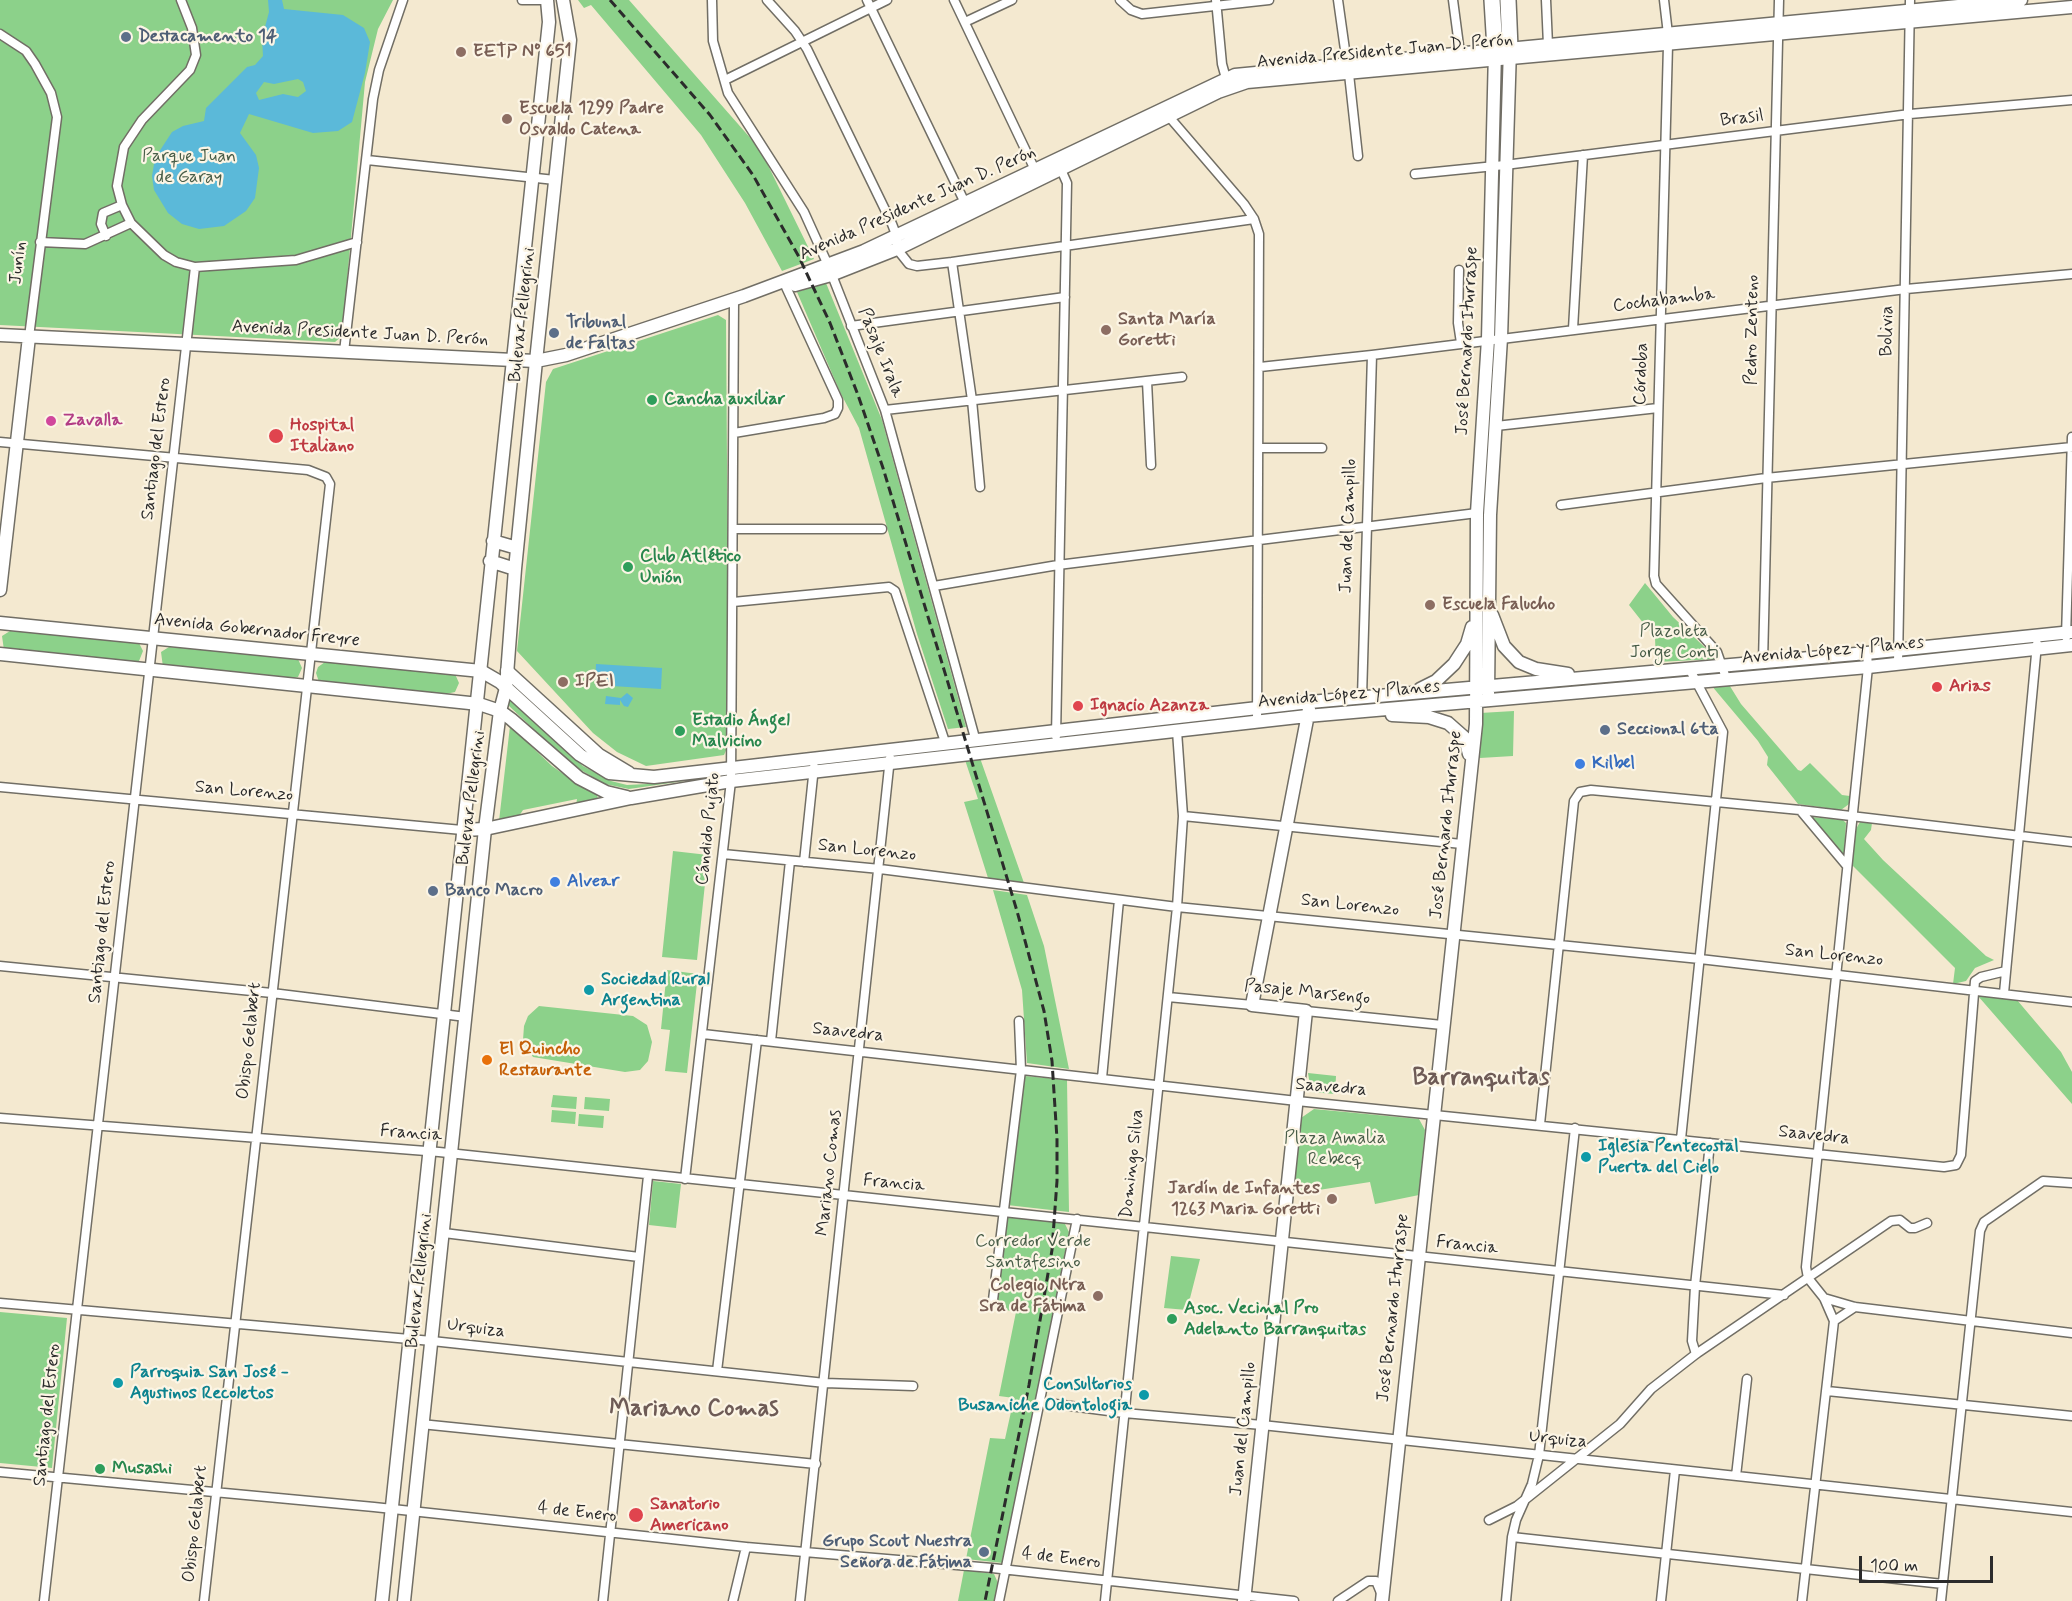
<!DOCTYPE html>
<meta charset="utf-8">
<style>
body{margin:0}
#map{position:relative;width:2072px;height:1601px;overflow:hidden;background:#f4e9d0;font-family:Mynerve,sans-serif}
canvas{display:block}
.scale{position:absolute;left:1859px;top:1556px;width:134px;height:27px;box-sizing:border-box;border:3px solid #2b2b2b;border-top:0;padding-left:8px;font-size:18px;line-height:21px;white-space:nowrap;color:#2b2b2b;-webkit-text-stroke:4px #fcf5e5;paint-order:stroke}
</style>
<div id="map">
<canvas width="2072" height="1601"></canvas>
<div class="scale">100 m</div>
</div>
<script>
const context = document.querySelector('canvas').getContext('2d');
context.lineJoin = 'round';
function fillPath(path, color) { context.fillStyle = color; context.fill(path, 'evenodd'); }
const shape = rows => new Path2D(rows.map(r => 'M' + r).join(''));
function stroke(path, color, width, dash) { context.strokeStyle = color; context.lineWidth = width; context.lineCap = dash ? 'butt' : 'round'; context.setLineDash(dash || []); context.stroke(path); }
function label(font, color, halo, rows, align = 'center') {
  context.font = font + ' Mynerve,sans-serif'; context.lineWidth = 4.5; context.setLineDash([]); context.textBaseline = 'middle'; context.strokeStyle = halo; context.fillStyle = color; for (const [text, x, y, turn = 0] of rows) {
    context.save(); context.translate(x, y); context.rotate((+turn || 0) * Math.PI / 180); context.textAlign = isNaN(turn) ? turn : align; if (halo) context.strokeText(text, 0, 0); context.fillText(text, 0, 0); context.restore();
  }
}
const green = shape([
 [0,0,393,0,378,29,365,82,342,336,335,342,0,325],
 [578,0,629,0,760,149,814,259,782,271,745,203,701,135,591,5,584,8],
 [826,283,882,420,966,727,948,729,917,634,859,428,840,392,797,292],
 [718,315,726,320,729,744,724,755,646,766,617,752,593,733,517,651,546,382,553,369],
 [1645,583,1673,617,1717,659,1656,662,1655,638,1629,605],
 [10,631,133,641,139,643,143,651,139,661,131,662,4,650,2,636],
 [169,647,292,657,298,659,302,668,298,677,290,679,163,667,161,652],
 [325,662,449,673,455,674,459,683,455,692,446,694,319,682,316,673,318,667],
 [1728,683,1741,704,1798,770,1801,771,1810,763,1842,795,1850,796,1849,804,1841,810,1798,804,1767,765,1768,757,1758,741,1711,685],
 [510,698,583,766,611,781,627,785,647,784,725,773,726,775,629,789,605,784,579,769,560,754,508,705],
 [1514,711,1513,756,1480,758,1480,713],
 [510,726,552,766,579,785,597,794,598,800,576,805,577,799,523,810,519,816,499,821],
 [980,758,1024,883,988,878,964,802,978,799,965,760],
 [1811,817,1843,820,1846,823,1844,856],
 [1860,822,1872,823,1871,830,1864,839,1883,860,1986,956,1994,960,1975,968,1966,981,1953,984,1955,968,1851,864,1856,829],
 [673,851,708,855,697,960,662,957],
 [993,890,1027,895,1044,946,1069,1069,1027,1063,1022,990],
 [667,970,698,974,687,1073,665,1071,670,1030,661,1029],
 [1978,996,2017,1000,2061,1052,2072,1072,2072,1104],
 [539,1006,633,1016,647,1025,652,1042,648,1061,640,1070,625,1072,533,1057,523,1040,524,1026,528,1016],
 [1308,1073,1336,1076,1335,1094,1311,1092],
 [1025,1076,1067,1080,1069,1212,1007,1205],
 [553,1095,577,1097,576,1109,551,1107],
 [585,1097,610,1099,609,1111,584,1109],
 [1314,1109,1419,1119,1425,1130,1419,1195,1375,1204,1370,1182,1293,1194,1301,1118],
 [552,1110,576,1112,575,1124,551,1122],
 [579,1114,604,1116,603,1128,578,1126],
 [653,1181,681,1184,676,1228,649,1225],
 [1006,1216,1064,1222,1069,1232,1003,1563,966,1559,990,1438,1005,1439,1014,1398,999,1396,1016,1312,996,1308],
 [1171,1256,1200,1259,1187,1310,1164,1308],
 [0,1312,67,1318,52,1468,0,1463],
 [964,1570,994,1574,998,1583,995,1601,958,1601]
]);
const water = shape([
 [268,0,282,0,284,9,343,15,364,28,370,42,365,73,352,122,338,131,313,133,249,114,240,133,256,155,259,168,255,198,246,211,224,226,199,229,182,224,168,213,154,190,152,176,155,158,172,132,183,126,204,121,206,108,247,67,255,65,263,56,262,38,269,12],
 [298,79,303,82,306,91,298,97,283,94,259,100,256,93,264,82,274,84],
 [596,664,662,668,661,689,595,685],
 [627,693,633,698,628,707,624,706,620,700,620,705,605,704,606,696,621,698]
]);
const street = shape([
 [181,0,192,28,196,55,190,70,142,120,124,147,117,186,122,205,131,223,164,255,176,262,195,267,296,260,357,242],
 [522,0,547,0],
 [712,0,713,41,728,93,804,212,828,265,885,410,975,738],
 [767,0,795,31,807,49,892,224,897,237,897,249,909,264,917,266,952,262,1254,219],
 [867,0,966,205],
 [954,0,1036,172],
 [1120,0,1131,10,1142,14,1269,0],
 [1216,0,1222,64,1227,82],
 [1338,0,1347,64],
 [1453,0,1460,53],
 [1546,0,1548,45],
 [1664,0,1668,34],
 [965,22,1012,0],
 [0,34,26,51,35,64,51,93,57,117,29,337],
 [1668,45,1654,576,1656,584,1717,652,1726,678],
 [1349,74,1358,156],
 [725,80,887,0],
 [1165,112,1244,204,1254,219,1259,234,1257,722],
 [367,160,555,180],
 [1415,174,1505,165,1910,114,2072,100],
 [106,236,101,224,103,213,122,205],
 [40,242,85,244,131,223],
 [952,262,972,400,980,487],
 [1459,270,1458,323,1461,343],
 [851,326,1065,297],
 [1573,329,1583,155],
 [344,352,373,99,379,70,403,0],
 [1260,367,1372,355,1906,289,2072,274],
 [1147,381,1151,465],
 [885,410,1182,377],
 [1496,426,1658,408],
 [734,433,824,418,835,414,838,408,838,400,786,287],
 [0,442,308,470,326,477,330,484,204,1601],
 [1260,448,1322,448],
 [1561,505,1766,478,2072,447],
 [734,529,882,529],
 [934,586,1058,565,1477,513],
 [733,602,889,587,895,591,945,742],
 [2066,637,2072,437],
 [1763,662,1779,0],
 [1898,663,1910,0],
 [1362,697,1372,355],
 [1056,736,1067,183,1059,165],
 [0,787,462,830],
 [1800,810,1847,866],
 [1183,816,1462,844],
 [723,854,880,869,1177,907,1700,959,2072,1002],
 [804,862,814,767],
 [0,966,272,993,466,1017],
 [2004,993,2037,644],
 [1168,997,1252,1005],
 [1306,1011,1442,1025],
 [703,1034,1297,1101,1944,1167,1956,1165,1961,1155,1975,981,1981,977,2006,971],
 [771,1041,790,861],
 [1102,1078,1119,900],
 [0,1118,439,1152,1784,1295],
 [1540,1124,1574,801,1580,792,1591,790,1800,810,2072,842],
 [1681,1139,1723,732,1689,668],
 [685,1179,731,781,734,300],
 [444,1233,639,1257],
 [1824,1298,1855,1307,2072,1333],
 [993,1300,1021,1070,1019,1021],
 [0,1303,432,1341,825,1383,913,1386],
 [1834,1321,1855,1307],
 [1696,1354,1692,1341,1695,1286,1710,1143],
 [717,1371,757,1040],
 [1827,1391,2072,1416],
 [1040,1402,1124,1413,1262,1425,2072,1512],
 [421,1424,816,1464],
 [0,1472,374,1507,746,1547,992,1568,1294,1601],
 [1736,1476,1747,1379],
 [1489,1520,1517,1506,1620,1424,1651,1389,1696,1354,1891,1221,1900,1220,1910,1228,1915,1228,1927,1223],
 [1512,1537,1943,1584],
 [44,1601,195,267],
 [603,1601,648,1176],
 [733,1601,746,1547],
 [800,1601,890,758],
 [999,1601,1077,1219],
 [1105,1601,1177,907,1183,816,1177,731],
 [1338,1601,1368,1581,1376,1581,1381,1593],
 [1506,1601,1512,1537,1516,1520,1532,1484,1539,1455,1575,1128],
 [1661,1601,1675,1470],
 [1802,1601,1834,1321,1824,1298,1808,1278,1806,1267,1868,667,1867,653],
 [1941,1601,1980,1231,1984,1222,2043,1181,2072,1183]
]);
const secondary = shape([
 [0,335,513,360,549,22,547,0],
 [536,361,570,40,563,0],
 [0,590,29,337],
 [1492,615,1504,646,1519,662,1536,669,1568,674],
 [0,623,481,671,500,682,580,755,609,773,654,777,1310,702,1867,653,2072,632],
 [0,654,479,704,500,711,511,719,579,778,606,792,627,797],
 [507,671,599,755,629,773],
 [1420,689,1436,681,1454,664,1467,644,1472,627],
 [1488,693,1490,515,1501,338,1510,48],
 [1392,715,1429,717,1448,723,1465,738,1469,754],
 [462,830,485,829,631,798,731,781,1307,716,1868,667,2072,645],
 [1244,1601,1306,1011,1252,1005,1309,709],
 [1382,1601,1476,724,1477,513,1488,339,1495,51]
]);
const primary = shape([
 [795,285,831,275,897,249,1218,92,1247,82,2072,7],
 [493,541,517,548],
 [490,561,515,569],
 [382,1601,513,360,536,361,566,355,744,296,864,251,1235,75,2021,0],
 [404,1601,485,829,500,711,506,688,515,569,536,361]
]);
const highway = shape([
 [1492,0,1495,49],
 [1508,0,1510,48]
]);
const rail = shape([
 [610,0,710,115,753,175,799,257,830,323,858,395,883,468,1017,911,1044,1011,1052,1061,1057,1139,1057,1181,1052,1250,1029,1385,985,1601]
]);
const markers = [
 [126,37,6,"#5c6f8a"],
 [461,52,6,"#8d6e63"],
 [507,119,6,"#8d6e63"],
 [1106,330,6,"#8d6e63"],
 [554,333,6,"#5c6f8a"],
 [652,400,6,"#2e9e5b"],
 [51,421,6,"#d1479c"],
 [276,436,8,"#e0444e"],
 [628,567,6,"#2e9e5b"],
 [1430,605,6,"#8d6e63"],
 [563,682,6,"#8d6e63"],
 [1937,687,6,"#e0444e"],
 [1078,706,6,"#e0444e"],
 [1605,730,6,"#5c6f8a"],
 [680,731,6,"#2e9e5b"],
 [1580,764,6,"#3f7fe0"],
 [555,882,6,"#3f7fe0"],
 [433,891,6,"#5c6f8a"],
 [589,990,6,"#0f9aa8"],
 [487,1060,6,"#e8710a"],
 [1586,1157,6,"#0f9aa8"],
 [1332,1199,6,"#8d6e63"],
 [1098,1296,6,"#8d6e63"],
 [1172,1319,6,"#2e9e5b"],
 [118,1383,6,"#0f9aa8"],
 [1144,1395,6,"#0f9aa8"],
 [100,1469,6,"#2e9e5b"],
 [636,1515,8,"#e0444e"],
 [984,1552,6,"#5c6f8a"]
];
const serviceNames = [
 ["Destacamento 14",138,37],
 ["Tribunal",566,323],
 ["de Faltas",566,344],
 ["Seccional 6ta",1617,730],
 ["Banco Macro",445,891],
 ["Grupo Scout Nuestra",972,1542,"right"],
 ["Señora de Fátima",972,1563,"right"]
];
const educationNames = [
 ["EETP Nº 651",473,52],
 ["Escuela 1299 Padre",519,109],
 ["Osvaldo Catena",519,130],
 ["Santa María",1118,320],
 ["Goretti",1118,341],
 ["Escuela Falucho",1442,605],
 ["IPEI",575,682],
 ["Jardín de Infantes",1320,1189,"right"],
 ["1263 Maria Goretti",1320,1210,"right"],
 ["Colegio Ntra",1086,1286,"right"],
 ["Sra de Fátima",1086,1307,"right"]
];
const streetNames = [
 ["Avenida Presidente Juan D. Perón",1385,52,-5],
 ["Brasil",1742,119,-7],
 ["Avenida Presidente Juan D. Perón",918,204,-24],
 ["Junín",19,263,-83],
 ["Cochabamba",1664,301,-7],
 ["Bulevar Pellegrini",523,315,-84],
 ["Pedro Zenteno",1753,330,-89],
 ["Bolivia",1888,331,-89],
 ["Avenida Presidente Juan D. Perón",360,334,3],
 ["José Bernardo Iturraspe",1468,341,-87],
 ["Pasaje Irala",880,353,68],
 ["Córdoba",1642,374,-88],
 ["Santiago del Estero",157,449,-83],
 ["Juan del Campillo",1349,526,-88],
 ["Avenida Gobernador Freyre",257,631,6],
 ["Avenida López y Planes",1833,651,-5],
 ["Avenida López y Planes",1349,695,-5],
 ["San Lorenzo",244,792,5],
 ["Bulevar Pellegrini",472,798,-83],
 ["José Bernardo Iturraspe",1447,825,-84],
 ["Cándido Pujato",709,829,-84],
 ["San Lorenzo",867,851,6],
 ["San Lorenzo",1350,906,6],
 ["Santiago del Estero",103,932,-84],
 ["San Lorenzo",1834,956,6],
 ["Pasaje Marsengo",1307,993,6],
 ["Saavedra",848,1033,6],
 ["Obispo Gelabert",250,1041,-84],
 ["Saavedra",1331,1088,5],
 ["Francia",411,1134,4],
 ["Saavedra",1814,1136,6],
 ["Domingo Silva",1133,1164,-84],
 ["Mariano Comas",830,1173,-84],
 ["Francia",894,1184,5],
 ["Francia",1467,1246,6],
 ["Bulevar Pellegrini",420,1281,-84],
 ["José Bernardo Iturraspe",1394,1308,-84],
 ["Urquiza",476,1329,7],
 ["Santiago del Estero",48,1415,-84],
 ["Juan del Campillo",1244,1429,-84],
 ["Urquiza",1558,1440,6],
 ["4 de Enero",577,1513,6],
 ["Obispo Gelabert",196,1524,-84],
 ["4 de Enero",1061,1559,7]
];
const parkNames = [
 ["Parque Juan",189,157],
 ["de Garay",189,178],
 ["Plazoleta",1674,632],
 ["Jorge Conti",1674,653],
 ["Plaza Amalia",1335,1139],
 ["Rebecq",1335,1160],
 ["Corredor Verde",1033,1242],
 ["Santafesino",1033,1263]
];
const leisureNames = [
 ["Cancha auxiliar",664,400],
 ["Club Atlético",640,557],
 ["Unión",640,578],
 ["Estadio Ángel",692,721],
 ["Malvicino",692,742],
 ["Asoc. Vecinal Pro",1184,1309],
 ["Adelanto Barranquitas",1184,1330],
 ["Musashi",112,1469]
];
const hotelNames = [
 ["Zavalla",63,421]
];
const healthNames = [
 ["Hospital",290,426],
 ["Italiano",290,447],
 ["Arias",1949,687],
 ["Ignacio Azanza",1090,706],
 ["Sanatorio",650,1505],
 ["Americano",650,1526]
];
const shopNames = [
 ["Kilbel",1592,764],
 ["Alvear",567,882]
];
const cultureNames = [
 ["Sociedad Rural",601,980],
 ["Argentina",601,1001],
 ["Iglesia Pentecostal",1598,1147],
 ["Puerta del Cielo",1598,1168],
 ["Parroquia San José -",130,1373],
 ["Agustinos Recoletos",130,1394],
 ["Consultorios",1132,1385,"right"],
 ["Busaniche Odontologia",1132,1406,"right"]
];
const foodNames = [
 ["El Quincho",499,1050],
 ["Restaurante",499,1071]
];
const districtNames = [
 ["Barranquitas",1481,1079],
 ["Mariano Comas",694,1410]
];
fillPath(green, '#8cd18a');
fillPath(water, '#5bb9d9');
stroke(street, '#716e65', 11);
stroke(secondary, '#716e65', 15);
stroke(primary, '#716e65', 15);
stroke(highway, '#716e65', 18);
stroke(street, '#fff', 8);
stroke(secondary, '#fff', 12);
stroke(primary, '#fff', 12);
stroke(highway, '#fff', 15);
stroke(rail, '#2b2b2b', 3, [9, 4.5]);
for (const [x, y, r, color] of markers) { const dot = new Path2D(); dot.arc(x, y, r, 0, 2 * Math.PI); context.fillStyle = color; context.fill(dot); stroke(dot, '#fcf5e5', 2); }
label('bold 18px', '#4e5e75', '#fcf5e5', serviceNames, 'left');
label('bold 18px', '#785e54', '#fcf5e5', educationNames, 'left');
label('18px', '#2b2b2b', '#fcf5e5', streetNames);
label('18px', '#485d48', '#fcf5e5', parkNames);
label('bold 18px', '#27864d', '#fcf5e5', leisureNames, 'left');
label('bold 18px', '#b23c85', '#fcf5e5', hotelNames, 'left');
label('bold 18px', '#be3a42', '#fcf5e5', healthNames, 'left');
label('bold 18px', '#366cbe', '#fcf5e5', shopNames, 'left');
label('bold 18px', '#0d838f', '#fcf5e5', cultureNames, 'left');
label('bold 18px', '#c56008', '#fcf5e5', foodNames, 'left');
label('bold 24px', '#6e5b56', '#fcf5e5', districtNames);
</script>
